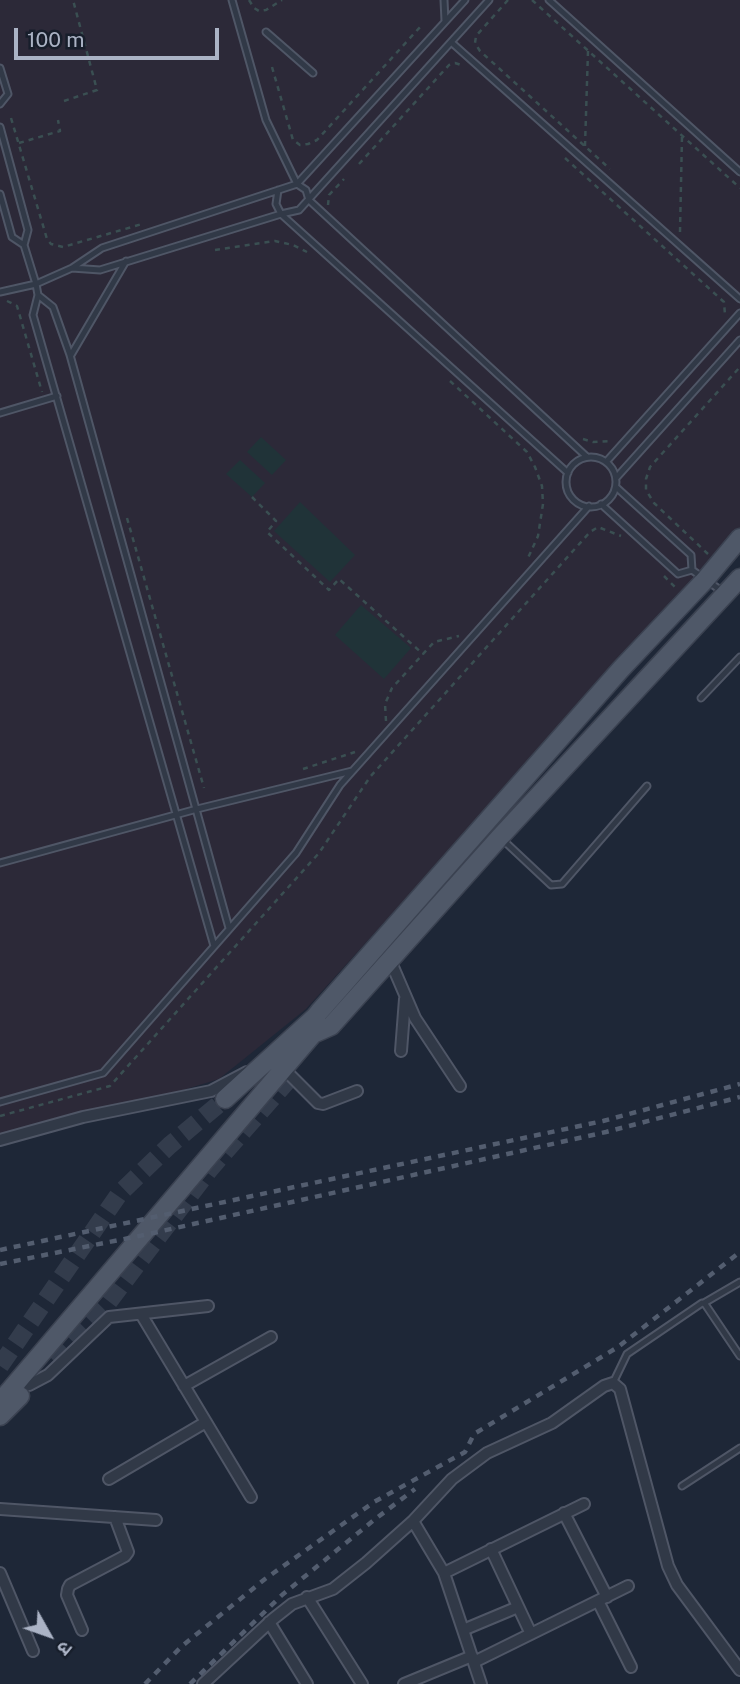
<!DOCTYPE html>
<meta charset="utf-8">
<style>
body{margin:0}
#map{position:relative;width:740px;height:1684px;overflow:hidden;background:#1e2737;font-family:"Public Sans","Noto Sans Devanagari",sans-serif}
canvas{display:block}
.north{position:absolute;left:14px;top:1600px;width:70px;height:70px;-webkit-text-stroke:5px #171e2b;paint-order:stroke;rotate:130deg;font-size:19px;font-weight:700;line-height:28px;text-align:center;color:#abb3c5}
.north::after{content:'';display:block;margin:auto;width:24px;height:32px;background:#abb3c5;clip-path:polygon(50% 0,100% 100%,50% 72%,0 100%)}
.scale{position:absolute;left:14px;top:28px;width:205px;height:32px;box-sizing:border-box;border:4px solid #abb3c5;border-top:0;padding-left:9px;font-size:21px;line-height:24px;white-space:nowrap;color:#abb3c5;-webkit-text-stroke:5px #171e2b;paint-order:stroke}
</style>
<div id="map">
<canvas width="740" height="1684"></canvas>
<div class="north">उ</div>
<div class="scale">100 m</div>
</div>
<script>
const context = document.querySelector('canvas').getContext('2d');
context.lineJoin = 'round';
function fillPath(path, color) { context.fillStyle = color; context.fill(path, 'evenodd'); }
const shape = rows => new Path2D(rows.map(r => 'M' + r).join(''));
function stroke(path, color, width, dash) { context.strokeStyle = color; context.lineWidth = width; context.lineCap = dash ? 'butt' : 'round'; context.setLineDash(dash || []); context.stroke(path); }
const medical = shape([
 [0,0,740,0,740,529,306,1009,219,1079,0,1146]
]);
const green = shape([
 [261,437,286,460,272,475,247,452],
 [240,460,265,483,252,497,226,474],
 [300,502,355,555,330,582,274,531],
 [361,605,411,648,384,679,335,635]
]);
const primaryTunnel = shape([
 [52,1359,107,1304,210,1169,290,1078],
 [0,1366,119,1194,170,1145,225,1099]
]);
const path = shape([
 [249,0,254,8,259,11,266,10,282,0],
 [508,0,476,36,475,43,480,51,610,169],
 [532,0,740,188],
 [272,67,293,140,300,145,308,144,317,140,421,26],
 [64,101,97,90,73,0],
 [11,118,47,239,51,244,63,247,142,224],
 [19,143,60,131,58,120],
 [585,146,588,51],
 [565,158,724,302,725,315],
 [359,164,449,65,455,63,461,65],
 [328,205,329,195,344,179],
 [680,232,682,136],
 [215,250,275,241,293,245,307,252],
 [7,301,17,306,42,392],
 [450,381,527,452,535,467,542,486,543,504,538,536,528,558],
 [583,439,593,442,611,441],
 [252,497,276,521,267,532,329,590,339,579,423,654],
 [127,518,204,788],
 [708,554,654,503,646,490,646,479,650,467,740,367],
 [664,576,677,589],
 [386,721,385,704,392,688,434,642,459,636],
 [303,769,355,752],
 [0,1116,110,1086,319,853,370,777,590,532,598,527,621,536]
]);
const service = shape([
 [232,0,266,120,297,184,306,190,309,200,587,457],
 [444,0,445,21],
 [549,0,740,172],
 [266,32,313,73],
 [451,42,740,299],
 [0,68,8,94,0,104],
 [0,127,28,230,24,245,36,284,0,292],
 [278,190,276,204,281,214,568,473],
 [0,194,12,237,24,245],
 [72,268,100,270,281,214,299,210,489,0],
 [38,295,53,307,70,355,229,928],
 [71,355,126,261],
 [0,413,57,396],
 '566 482a25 25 0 1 1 50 0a25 25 0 1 1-50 0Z',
 [606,462,740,313],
 [616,478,740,340],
 [616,487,691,555,692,570],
 [601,504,678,574,692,570],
 [692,570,723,592],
 [701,698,740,657],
 [502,839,551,885,562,884,647,786],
 [0,863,197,809,352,771],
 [214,946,33,315,38,295,36,284,72,268,102,248,297,184,465,0],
 [0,1102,103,1073,296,853,340,785,589,506],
 [704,1303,740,1282],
 [613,1383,627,1354,702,1303,705,1304,740,1356],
 [682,1486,740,1448]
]);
const minor = shape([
 [390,960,415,1018,460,1086],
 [401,1051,405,999],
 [284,1069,318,1103,323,1104,357,1091],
 [0,1140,83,1117,211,1091,247,1072],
 [141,1314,251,1497],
 [29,1385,48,1375,109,1317,208,1306],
 [184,1386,271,1337],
 [109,1479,206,1422],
 [0,1509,156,1520],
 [564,1513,607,1597],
 [413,1521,444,1573,584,1504],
 [491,1549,531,1634],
 [0,1573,33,1651],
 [444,1573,481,1684],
 [307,1597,362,1684],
 [598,1601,631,1667],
 [269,1622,307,1684],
 [82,1630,67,1595,68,1589,70,1585,125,1556,128,1552,115,1517],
 [463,1630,518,1607],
 [474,1662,628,1586],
 [203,1684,273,1619,292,1604,333,1589,366,1563,413,1521,452,1479,487,1453,552,1423,604,1386,613,1383,620,1389,668,1566,677,1585,740,1670],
 [404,1684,472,1656]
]);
const primary = shape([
 [313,1034,315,1017,319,1012,621,669,705,580,740,538],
 [225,1099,315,1017],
 [0,1402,313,1034,331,1026,500,837,740,578],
 [0,1416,20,1396]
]);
const rail = shape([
 [0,1250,603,1121,740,1084],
 [0,1264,144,1235,606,1132,740,1097],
 [145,1684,182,1646,265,1579,374,1502,465,1452,474,1434,618,1347,740,1252],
 [190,1684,282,1595,374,1520,415,1489]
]);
fillPath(medical, '#2c2938');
fillPath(green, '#203338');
stroke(primaryTunnel, '#333c4c', 18, [18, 9]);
stroke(service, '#4f5666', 9);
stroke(minor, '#4f5666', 14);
stroke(primary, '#3b4251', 21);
stroke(path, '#3a4f52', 2.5, [5, 5]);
stroke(service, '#313947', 5);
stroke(minor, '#313947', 10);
stroke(primary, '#4f5868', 18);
stroke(rail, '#535d6f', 4.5, [7, 7]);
</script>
